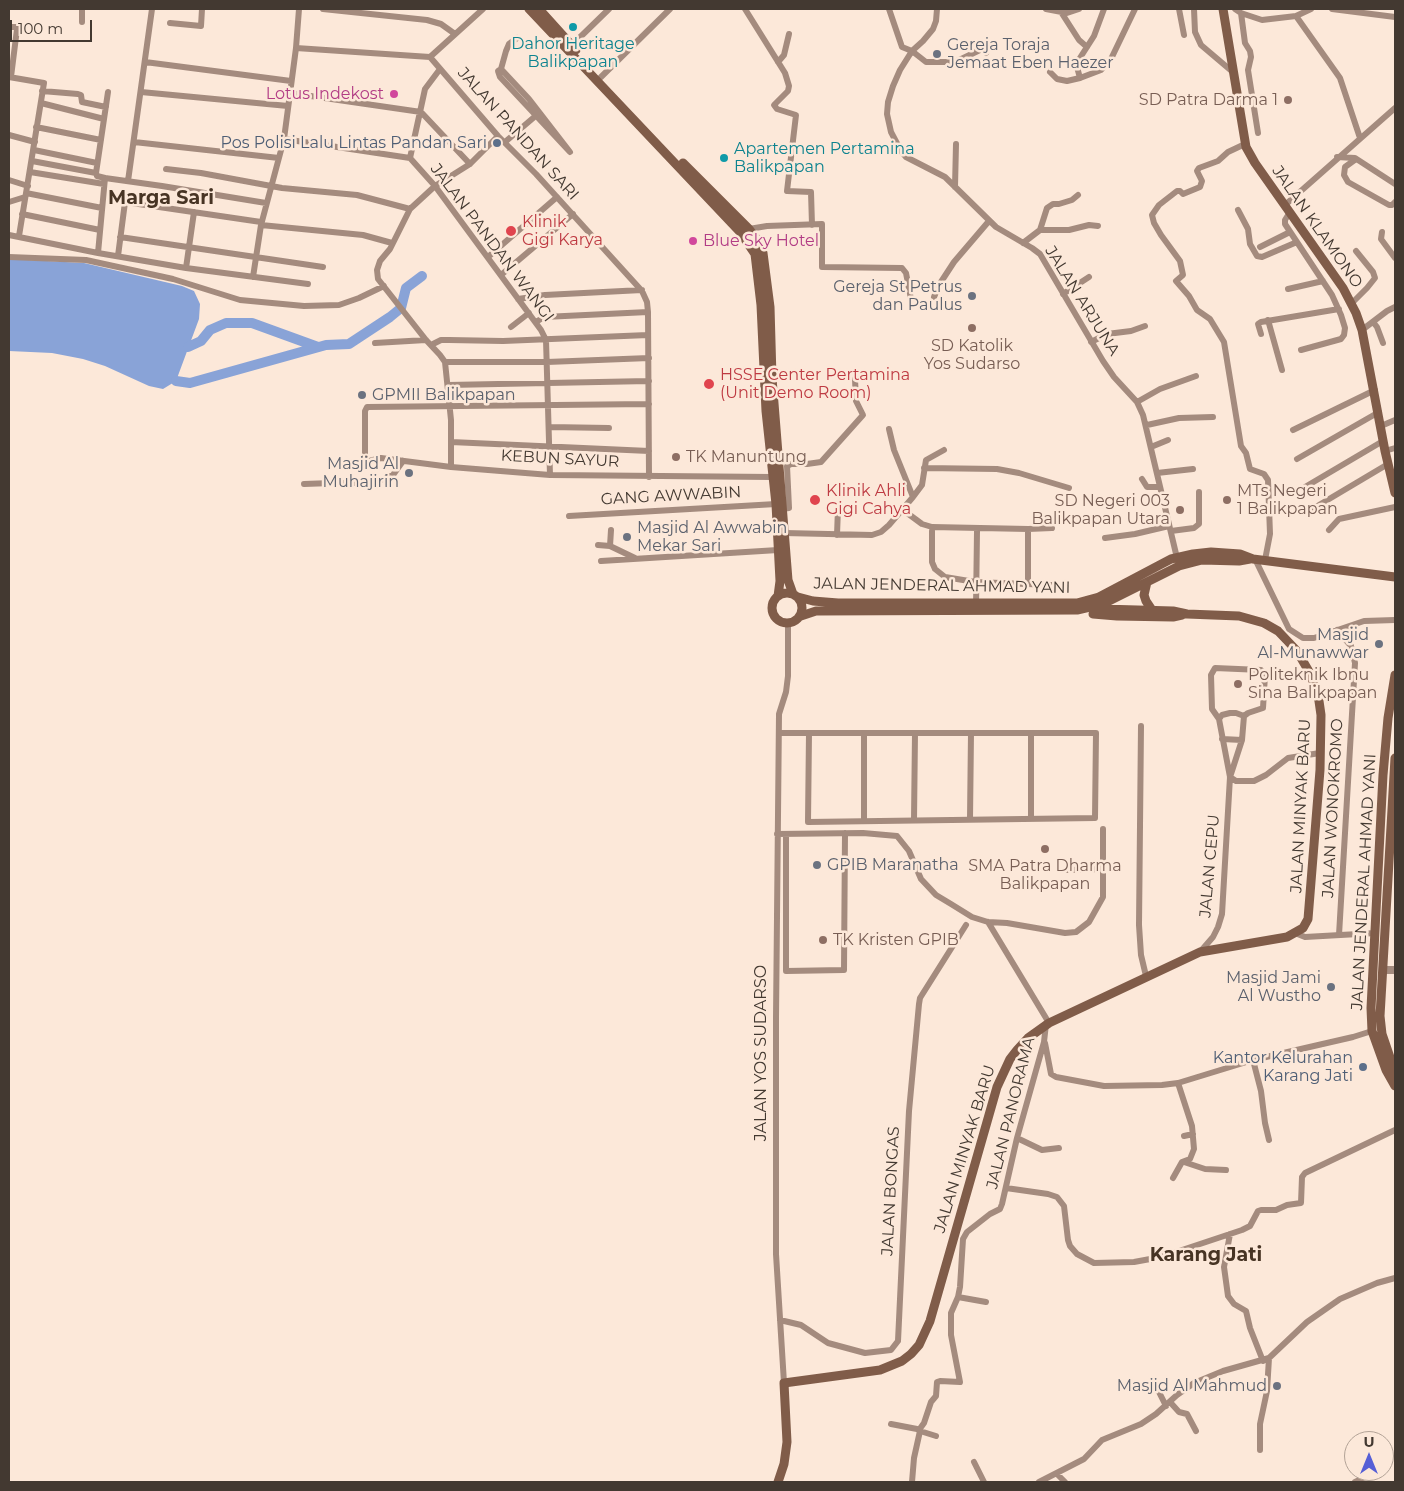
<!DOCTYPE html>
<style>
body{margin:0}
#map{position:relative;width:1404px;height:1491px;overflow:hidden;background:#fce8d9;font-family:Montserrat,sans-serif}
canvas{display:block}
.frame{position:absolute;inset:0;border:10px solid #433931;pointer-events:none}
.north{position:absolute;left:1344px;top:1431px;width:50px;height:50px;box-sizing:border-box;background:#fce8d9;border:1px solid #b2a296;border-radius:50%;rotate:0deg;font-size:14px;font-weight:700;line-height:20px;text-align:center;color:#433931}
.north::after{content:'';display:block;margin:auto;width:18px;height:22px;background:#565fd6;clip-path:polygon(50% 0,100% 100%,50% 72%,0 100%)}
.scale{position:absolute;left:10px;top:20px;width:82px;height:22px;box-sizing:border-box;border:2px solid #433931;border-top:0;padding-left:6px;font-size:15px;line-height:18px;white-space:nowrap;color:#433931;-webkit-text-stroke:4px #fce8d9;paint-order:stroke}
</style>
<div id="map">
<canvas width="1404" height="1491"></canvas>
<div class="frame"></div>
<div class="north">U</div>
<div class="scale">100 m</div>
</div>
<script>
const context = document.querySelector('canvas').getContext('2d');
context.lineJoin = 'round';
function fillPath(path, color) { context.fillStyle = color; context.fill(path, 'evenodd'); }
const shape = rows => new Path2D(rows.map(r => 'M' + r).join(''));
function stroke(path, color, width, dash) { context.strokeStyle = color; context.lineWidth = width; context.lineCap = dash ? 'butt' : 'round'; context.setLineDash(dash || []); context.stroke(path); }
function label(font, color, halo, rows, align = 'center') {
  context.font = font + ' Montserrat,sans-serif'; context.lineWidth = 5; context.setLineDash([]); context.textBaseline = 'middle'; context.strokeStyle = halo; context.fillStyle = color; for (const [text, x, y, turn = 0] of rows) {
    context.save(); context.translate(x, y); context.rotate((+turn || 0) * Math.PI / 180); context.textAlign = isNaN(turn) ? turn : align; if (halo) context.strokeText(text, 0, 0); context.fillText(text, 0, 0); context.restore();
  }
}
const water = shape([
 [9,259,84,263,182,286,194,291,200,304,199,319,176,381,163,389,149,386,105,366,83,359,52,353,9,351]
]);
const river = shape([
 [188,347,201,341,210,330,226,323,252,323,318,347],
 [176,381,190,383,326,345,349,344,390,317,401,308,406,288,422,276]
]);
const minor = shape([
 [323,9,427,20,441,24,455,34],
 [745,9,785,73,789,86,788,91,774,105,777,109,796,115,787,191,811,192,812,225],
 [889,9,902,47,912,51,926,62,955,62,982,49,986,53],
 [937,9,936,21,933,29,923,41,912,51,900,70,893,86,888,102,887,114,891,132,901,151,906,157,945,177,996,227,1032,248,1040,254,1103,361,1114,377,1137,402,1143,415,1177,558],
 [1046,9,1067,13,1079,9],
 [1179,9,1184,35],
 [1194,9,1195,32,1201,45,1234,73],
 [1235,9,1241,13,1262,20,1296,16,1311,9],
 [1332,9,1395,17],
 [1061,12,1079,40,1087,47],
 [1241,13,1245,43,1250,51,1251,57,1248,70,1258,133],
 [1296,16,1340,78,1360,138],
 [82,22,82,9],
 [170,23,201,26,202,9],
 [9,27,16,27,17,29,11,77],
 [572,45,609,9],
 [296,48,430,57,483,9],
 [430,57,498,136,536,174,642,291,647,302,648,312,649,477],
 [145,62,291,81],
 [778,62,784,55,789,34],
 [501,69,529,99,570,152,500,77,498,71,501,69],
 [501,69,506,51,509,44,517,38],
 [1050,72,1057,79,1067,81,1080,78,1101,70,1111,59,1135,9],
 [9,77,44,83,19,236],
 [601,77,670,9],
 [1080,78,1077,67,1078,61,1094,36,1104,9],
 [42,91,78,94,81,95,82,102,106,107],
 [141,92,288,106],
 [290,93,421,112,470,164],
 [41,103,104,119],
 [36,127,101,140],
 [9,135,35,142],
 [284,139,410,158,435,186,541,330,546,340,550,475],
 [134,142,279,158],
 [505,142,539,113],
 [1245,144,1228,152,1218,161,1199,168,1197,171,1202,181,1200,187,1183,194,1180,191,1177,191,1159,205,1152,215,1154,223,1161,235,1180,261,1183,275,1176,281,1189,296,1197,310,1210,319,1224,342,1241,446,1246,453,1250,469,1264,474,1268,480,1270,534,1265,560],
 [34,150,97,163],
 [1337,157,1355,158,1395,184],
 [410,158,425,89,440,69],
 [1356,159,1345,167,1344,175,1348,182,1389,205,1392,205,1395,202],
 [32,161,96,173],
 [166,169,201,173,282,188,357,195,410,209],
 [30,172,104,184],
 [105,178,97,176,96,173,108,92],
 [9,180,28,186],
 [128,181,152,9],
 [955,187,956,144],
 [26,193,102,208],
 [9,202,25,197],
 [1285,205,1395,108],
 [1238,210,1248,229,1250,244,1257,256,1262,257,1297,242],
 [1290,212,1285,220,1285,224,1332,295,1341,315,1345,328,1344,335,1341,339,1301,350],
 [22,214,100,230],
 [261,225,363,235,392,243],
 [749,229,767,226,822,224,822,267,902,268,906,273,911,299],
 [1040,230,1069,230,1089,225,1098,226],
 [1382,232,1381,239,1395,258],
 [9,235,98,253,105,178,162,186,266,203],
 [120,237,323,267],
 [1023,243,1040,230,1047,208,1053,204,1059,204,1072,200,1078,195],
 [1260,247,1290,232],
 [98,253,186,268,308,284],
 [118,256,125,202,261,222],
 [9,257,86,260,173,279,240,300,304,306,339,305,359,298,384,286],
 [488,257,557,197],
 [186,268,194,212],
 [501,275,573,214],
 [253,277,261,225,284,139,296,48,299,9],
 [1288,289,1323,281],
 [1063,294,1089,277],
 [934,297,939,285,954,262,989,221],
 [518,299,545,295,642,290],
 [1352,303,1367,288,1375,278,1373,272,1356,251],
 [1268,320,1282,370],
 [536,322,544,317,648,312],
 [1373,322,1377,327,1383,343],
 [511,327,529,313],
 [1362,330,1387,311,1395,307],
 [1261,334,1258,324,1261,322,1339,309],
 [1091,342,1107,334,1131,331,1145,326],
 [375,343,426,340],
 [431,345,441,340,449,340,503,341,648,335],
 [445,362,547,362,649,358],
 [448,385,649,381],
 [1137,402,1160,389,1196,376],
 [1147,425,1179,418,1213,417],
 [1381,426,1395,420],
 [549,427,609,428],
 [1293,430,1375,390],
 [451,442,649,451],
 [1151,447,1168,440],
 [1385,451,1395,448],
 [1297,459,1379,412],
 [365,462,365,411,367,407,649,404],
 [348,463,365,462,381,458,451,467,550,475,772,477],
 [451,467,451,420,445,362,440,355,426,340,378,279,377,270,380,261,390,249,410,209,435,186,470,164,498,136],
 [924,468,997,469,1019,473,1069,488],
 [1157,473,1193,469],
 [1142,479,1147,487,1160,487],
 [304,484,332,483,374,483,393,475,403,461],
 [1305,487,1383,441],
 [913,497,922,485,926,460,944,450],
 [1314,508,1388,464],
 [782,509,789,508,787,466,791,464,807,464,821,462,863,415,856,401,855,379],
 [903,510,922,524,932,527,1028,529,1052,528],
 [569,516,776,504],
 [1329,530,1339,519,1395,507],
 [932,531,932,562,935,569,945,577,975,582,1053,585],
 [1171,531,1194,528,1199,524,1199,492],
 [1028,532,1028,584],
 [784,533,872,535,881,532,889,525,913,497,894,450,889,429],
 [837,535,838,508],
 [1105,538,1135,534,1169,526],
 [598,545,610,546,635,558],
 [610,546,611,530],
 [1255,559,1289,629,1303,638,1314,638,1364,621,1395,620],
 [601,561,778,550],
 [976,607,977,531],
 [1337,630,1351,646,1355,663,1339,935],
 [1219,719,1222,715,1230,713,1236,713,1244,716],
 [1141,726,1139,925,1141,955,1146,976],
 [779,733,1096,733,1095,818,808,822,809,733],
 [864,733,864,821],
 [1031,733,1031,819],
 [1222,739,1242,740],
 [1230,777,1236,781,1254,781,1266,775,1288,758,1320,753],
 [970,819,971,733],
 [914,820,915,733],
 [777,834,863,833,897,836,909,851,921,879,936,895,951,904,972,917,988,922,1007,923,1065,933,1076,932,1089,922,1103,897,1103,829],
 [786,834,786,971,844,970,845,833],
 [1068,870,1103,869],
 [988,922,1049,1023],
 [1295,933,1305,937,1376,933],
 [1200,952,1213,937,1218,927,1222,914,1230,777,1219,719,1212,709,1211,675,1215,668,1261,670,1265,675,1263,708,1248,713,1244,716,1242,740,1230,777],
 [1045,1043,1051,1074,1056,1077,1104,1086,1162,1085,1178,1083,1253,1060,1353,1037,1372,1031],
 [1253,1060,1261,1091,1265,1123,1269,1140],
 [1184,1136,1193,1134],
 [1017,1138,1042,1150,1059,1148],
 [1184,1162,1205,1169,1226,1170],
 [1173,1178,1182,1162,1190,1159,1194,1149,1192,1126,1178,1083],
 [1006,1188,1048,1194,1057,1197,1064,1206,1068,1240,1070,1246,1077,1254,1094,1263,1134,1262,1161,1257,1242,1230,1250,1226,1258,1211,1261,1210,1276,1210,1287,1205,1301,1203,1302,1177,1305,1173,1395,1130],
 [1230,1234,1224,1267,1228,1296,1234,1304,1246,1311,1250,1328,1263,1361],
 [958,1297,986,1302],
 [780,1320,801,1325,828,1343,865,1353,891,1350,898,1341,909,1111,919,1004,920,998,966,925],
 [784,1383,776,1254,776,1017,779,714,786,692,788,676,788,624],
 [1156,1386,1166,1406],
 [1170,1402,1179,1412,1187,1414,1196,1431],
 [891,1424,917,1429,920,1431,914,1458,912,1482],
 [919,1430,924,1423,931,1402,936,1396,937,1382,940,1381,960,1382,951,1335,951,1313,958,1297,960,1287,963,1239,967,1232,990,1214,1000,1209,1002,1204,1017,1138,1044,1042,1046,1024],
 [920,1431,936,1436],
 [1260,1450,1260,1424,1267,1391,1269,1358],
 [974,1462,984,1482],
 [1057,1474,1065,1482],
 [1039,1482,1084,1459,1102,1440,1141,1424,1156,1414,1177,1395,1194,1383,1223,1371,1269,1358,1307,1322,1340,1299,1377,1283,1395,1278],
 [1355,1482,1378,1471]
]);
const tertiary = shape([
 [1384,970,1395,970]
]);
const secondary = shape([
 [529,9,740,232,755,254,761,305,766,411,776,504,780,581,778,596],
 [539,9,576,50],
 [1223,9,1246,147,1255,163,1343,288,1356,313,1362,330,1385,451,1395,493],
 [683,163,749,229,759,242,763,253,770,307,772,378,788,580,793,594],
 [1147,582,1144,595,1146,601,1152,610],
 '772 608a15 15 0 1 1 30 0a15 15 0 1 1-30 0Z',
 [798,597,813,601,838,603,1077,603,1099,597,1171,559,1193,554,1211,552,1240,554,1253,559,1395,577],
 [1093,614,1117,616,1173,617,1182,615],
 [801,616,816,611,1077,610,1103,604,1179,566,1202,560,1239,561,1250,559],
 [1395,675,1388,718,1383,775,1371,1008,1372,1031,1386,1070,1395,1086],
 [1395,758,1380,1016,1382,1034,1395,1072],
 [778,1482,784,1464,787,1442,784,1383,880,1370,902,1361,911,1354,919,1345,930,1321,997,1087,1010,1059,1017,1050,1028,1038,1049,1023,1200,952,1287,937,1303,928,1308,919,1320,770,1321,715,1319,701,1311,675,1297,651,1278,631,1264,623,1239,616,1187,614,1173,611,1102,609,1091,607,1081,603]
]);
const markers = [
 [573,27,5,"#0f9aa8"],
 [937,54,5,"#6b7280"],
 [394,94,5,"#d1479c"],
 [1288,100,5,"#8d6e63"],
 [497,143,5,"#5c6f8a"],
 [724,158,5,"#0f9aa8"],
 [511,231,6,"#e0444e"],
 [693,241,5,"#d1479c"],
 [972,296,5,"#6b7280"],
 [972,328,5,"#8d6e63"],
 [709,384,6,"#e0444e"],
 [362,395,5,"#6b7280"],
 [676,457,5,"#8d6e63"],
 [409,473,5,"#6b7280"],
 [815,500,6,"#e0444e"],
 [1227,500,5,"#8d6e63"],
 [1180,510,5,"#8d6e63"],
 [627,537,5,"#6b7280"],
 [1379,644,5,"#6b7280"],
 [1238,684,5,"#8d6e63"],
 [1045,849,5,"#8d6e63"],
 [817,865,5,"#6b7280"],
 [823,940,5,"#8d6e63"],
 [1331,987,5,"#6b7280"],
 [1363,1067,5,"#5c6f8a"],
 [1277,1386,5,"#6b7280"]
];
const cultureNames = [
 ["Dahor Heritage",573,44],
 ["Balikpapan",573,62],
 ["Apartemen Pertamina",734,149,"left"],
 ["Balikpapan",734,167,"left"]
];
const worshipNames = [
 ["Gereja Toraja",947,45,"left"],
 ["Jemaat Eben Haezer",947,63,"left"],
 ["Gereja St Petrus",962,287],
 ["dan Paulus",962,305],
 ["GPMII Balikpapan",372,395,"left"],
 ["Masjid Al",399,464],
 ["Muhajirin",399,482],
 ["Masjid Al Awwabin",637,528,"left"],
 ["Mekar Sari",637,546,"left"],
 ["Masjid",1369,635],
 ["Al-Munawwar",1369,653],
 ["GPIB Maranatha",827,865,"left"],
 ["Masjid Jami",1321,978],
 ["Al Wustho",1321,996],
 ["Masjid Al Mahmud",1267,1386]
];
const hotelNames = [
 ["Lotus Indekost",384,94],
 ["Blue Sky Hotel",703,241,"left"]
];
const educationNames = [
 ["SD Patra Darma 1",1278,100,"right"],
 ["SD Katolik",972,346,"center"],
 ["Yos Sudarso",972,364,"center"],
 ["TK Manuntung",686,457],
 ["MTs Negeri",1237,491],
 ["1 Balikpapan",1237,509],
 ["SD Negeri 003",1170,501,"right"],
 ["Balikpapan Utara",1170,519,"right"],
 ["Politeknik Ibnu",1248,675],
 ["Sina Balikpapan",1248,693],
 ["SMA Patra Dharma",1045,866,"center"],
 ["Balikpapan",1045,884,"center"],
 ["TK Kristen GPIB",833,940]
];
const streetNames = [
 ["JALAN PANDAN SARI",518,134,48],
 ["JALAN KLAMONO",1317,227,55],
 ["JALAN PANDAN WANGI",492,243,53],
 ["JALAN ARJUNA",1082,301,58],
 ["KEBUN SAYUR",560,459,3],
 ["GANG AWWABIN",671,496,-3],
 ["JALAN JENDERAL AHMAD YANI",942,586,1],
 ["JALAN MINYAK BARU",1301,806,-87],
 ["JALAN WONOKROMO",1333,808,-87],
 ["JALAN CEPU",1210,866,-85],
 ["JALAN JENDERAL AHMAD YANI",1364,882,-87],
 ["JALAN YOS SUDARSO",761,1053,-90],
 ["JALAN PANORAMA",1011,1113,-76],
 ["JALAN MINYAK BARU",965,1149,-73],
 ["JALAN BONGAS",891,1191,-87]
];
const serviceNames = [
 ["Pos Polisi Lalu Lintas Pandan Sari",487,143],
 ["Kantor Kelurahan",1353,1058],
 ["Karang Jati",1353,1076]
];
const healthNames = [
 ["Klinik",522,222],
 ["Gigi Karya",522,240],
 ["HSSE Center Pertamina",720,375],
 ["(Unit Demo Room)",720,393],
 ["Klinik Ahli",826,491],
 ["Gigi Cahya",826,509]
];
const quarterNames = [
 ["Marga Sari",161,198],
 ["Karang Jati",1206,1255]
];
fillPath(water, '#89a3d7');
stroke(river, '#89a3d7', 10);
stroke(minor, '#a48b7e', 6);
stroke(tertiary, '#a48b7e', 8);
stroke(secondary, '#805c49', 9);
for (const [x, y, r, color] of markers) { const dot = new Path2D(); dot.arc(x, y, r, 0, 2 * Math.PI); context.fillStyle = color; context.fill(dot); stroke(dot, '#fce8d9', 2); }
label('16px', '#0d838f', '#fce8d9', cultureNames);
label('16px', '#5b616d', '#fce8d9', worshipNames, 'right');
label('16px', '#b23c85', '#fce8d9', hotelNames, 'right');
label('16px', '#785e54', '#fce8d9', educationNames, 'left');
label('16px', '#433931', '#fce8d9', streetNames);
label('16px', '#4e5e75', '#fce8d9', serviceNames, 'right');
label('16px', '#be3a42', '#fce8d9', healthNames, 'left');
label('bold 19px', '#473424', '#fce8d9', quarterNames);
</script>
